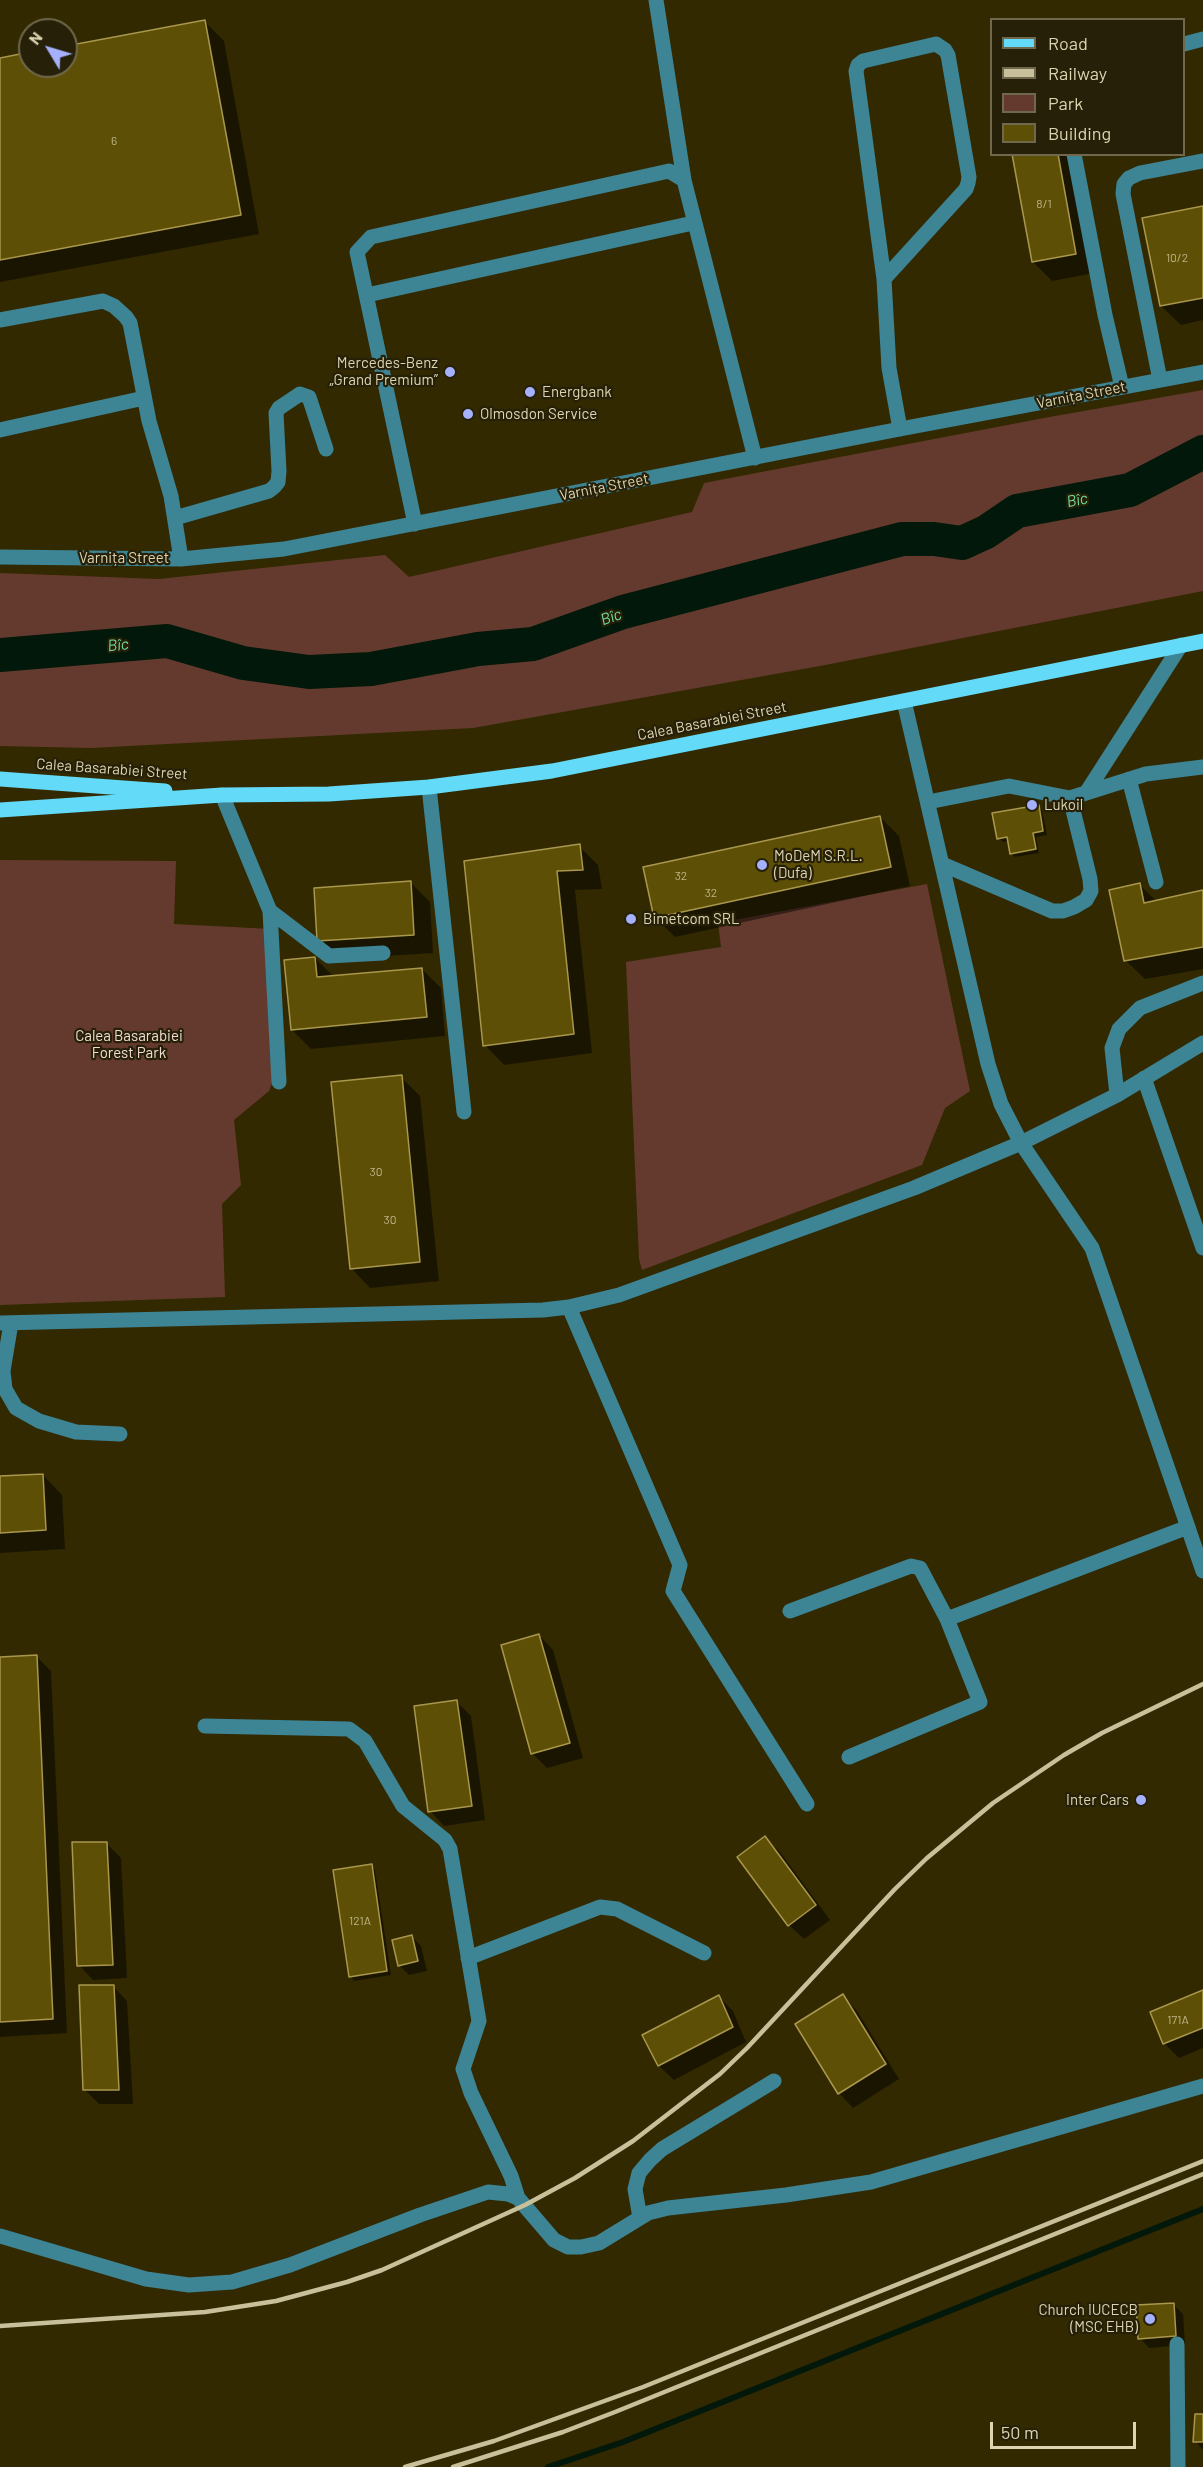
<!DOCTYPE html>
<meta charset="utf-8">
<style>
body{margin:0}
#map{position:relative;width:1203px;height:2467px;overflow:hidden;background:#322900;font-family:Barlow,sans-serif}
canvas{display:block}
.legend{position:absolute;left:990px;top:18px;width:195px;height:138px;box-sizing:border-box;background:#262008;border:2px solid #6f684c;margin:0;padding:8px 10px;list-style:none;font-size:18px;color:#ddd5b1}
.legend li{display:flex;align-items:center;gap:12px;height:30px}
.legend b{width:30px;border:2px solid #6f684c}
.north{position:absolute;left:18px;top:18px;width:60px;height:60px;box-sizing:border-box;background:#262008;border:2px solid #6f684c;border-radius:50%;rotate:308deg;font-size:16px;font-weight:700;line-height:24px;text-align:center;color:#ddd5b1}
.north::after{content:'';display:block;margin:auto;width:21px;height:27px;background:#a5b1fc;clip-path:polygon(50% 0,100% 100%,50% 72%,0 100%)}
.scale{position:absolute;left:990px;top:2422px;width:146px;height:27px;box-sizing:border-box;border:3px solid #ddd5b1;border-top:0;padding-left:8px;font-size:18px;line-height:21px;white-space:nowrap;color:#ddd5b1;-webkit-text-stroke:4px #262008;paint-order:stroke}
</style>
<div id="map">
<canvas width="1203" height="2467"></canvas>
<ul class="legend">
<li><b style="height:8px;background:#63daf7"></b>Road</li>
<li><b style="height:8px;background:#c8c09b"></b>Railway</li>
<li><b style="height:16px;background:#653a2e"></b>Park</li>
<li><b style="height:16px;background:#5e4f06"></b>Building</li>
</ul>
<div class="north">N</div>
<div class="scale">50 m</div>
</div>
<script>
const context = document.querySelector('canvas').getContext('2d');
context.lineJoin = 'round';
function fillPath(path, color) { context.fillStyle = color; context.fill(path, 'evenodd'); }
const shape = rows => new Path2D(rows.map(r => 'M' + r).join(''));
function stroke(path, color, width, dash) { context.strokeStyle = color; context.lineWidth = width; context.lineCap = dash ? 'butt' : 'round'; context.setLineDash(dash || []); context.stroke(path); }
function label(font, color, halo, rows, align = 'center') {
  context.font = font + ' Barlow,sans-serif'; context.lineWidth = 4.5; context.setLineDash([]); context.textBaseline = 'middle'; context.strokeStyle = halo; context.fillStyle = color; for (const [text, x, y, turn = 0] of rows) {
    context.save(); context.translate(x, y); context.rotate((+turn || 0) * Math.PI / 180); context.textAlign = isNaN(turn) ? turn : align; if (halo) context.strokeText(text, 0, 0); context.fillText(text, 0, 0); context.restore();
  }
}
const green = shape([
 [1203,390,1203,591,820,666,473,728,91,748,0,746,0,573,159,579,385,555,409,577,692,512,704,483,1044,418],
 [0,860,176,861,174,924,271,929,277,1070,269,1091,234,1120,241,1185,222,1204,225,1297,0,1305],
 [927,884,970,1091,945,1108,922,1165,642,1270,639,1259,626,962,721,947,718,923]
]);
const shadow = shape([
 [204,21,224,41,259,234,0,282,0,59,30,54,30,66,66,66,66,47],
 [1014,154,1073,154,1094,273,1052,281,1033,262],
 [1203,208,1203,320,1181,325,1161,306,1144,220],
 [1038,806,1042,810,1047,835,1036,837,1039,853,1015,857,1011,853,1009,841,1003,842,999,838],
 [880,817,899,836,910,886,675,937,656,918,645,868],
 [579,846,598,865,602,889,575,890,592,1053,504,1065,485,1045,466,862],
 [411,883,430,902,433,953,338,959,318,940],
 [1140,885,1157,902,1203,892,1203,969,1145,979,1125,960],
 [315,958,334,977,422,969,441,988,445,1036,311,1049,292,1030],
 [401,1077,420,1096,439,1281,370,1288,351,1268],
 [43,1475,62,1495,65,1549,0,1553,0,1478],
 [539,1635,553,1650,583,1758,547,1768,533,1754,503,1646],
 [37,1657,51,1671,67,2033,0,2037,0,1658],
 [456,1701,471,1716,485,1820,444,1826,430,1811],
 [765,1838,780,1852,830,1920,804,1939,789,1925],
 [106,1843,121,1858,127,1978,93,1980,79,1965],
 [371,1866,375,1870,391,1975,354,1981,350,1976],
 [412,1937,421,1946,427,1971,409,1975,400,1966],
 [113,1986,127,2001,133,2104,99,2104,85,2090],
 [1203,1992,1203,2048,1179,2058,1165,2044,1152,2013],
 [843,1996,857,2011,899,2079,853,2108,839,2093],
 [719,1997,733,2011,746,2042,674,2080,659,2066,644,2036],
 [1173,2304,1183,2314,1185,2345,1149,2348,1140,2338],
 [1203,2416,1203,2450,1195,2441]
]);
const stream = shape([
 [548,2467,623,2442,1203,2209]
]);
const river = shape([
 [0,655,167,641,243,663,309,672,371,669,478,649,533,644,623,612,902,539,934,539,962,543,986,532,1017,511,1130,490,1203,452]
]);
const building = shape([
 [205,20,241,215,0,260,0,58,30,52,30,66,66,66,66,46,205,20],
 [1012,154,1058,154,1076,254,1032,262,1012,154],
 [1203,206,1203,298,1160,306,1142,218,1203,206],
 [1039,805,1043,831,1033,833,1036,849,1010,854,1007,837,997,839,992,813,1039,805],
 [880,816,891,867,654,918,643,867,880,816],
 [580,844,583,870,557,871,574,1034,483,1046,464,861,580,844],
 [411,881,414,935,317,941,314,888,411,881],
 [1140,883,1144,903,1203,890,1203,947,1124,961,1109,890,1140,883],
 [315,957,317,977,422,968,427,1017,291,1030,284,960,315,957],
 [402,1075,420,1262,350,1269,331,1082,402,1075],
 [43,1474,46,1530,0,1533,0,1476,43,1474],
 [539,1634,570,1743,531,1754,501,1645,539,1634],
 [37,1655,53,2019,0,2022,0,1657,37,1655],
 [457,1700,472,1806,428,1812,414,1706,457,1700],
 [765,1836,816,1905,788,1926,737,1857,765,1836],
 [72,1842,107,1842,113,1965,77,1966,72,1842],
 [372,1864,387,1971,349,1977,333,1870,372,1864],
 [412,1935,418,1961,398,1966,392,1940,412,1935],
 [79,1985,114,1985,119,2090,83,2090,79,1985],
 [1203,1990,1203,2028,1163,2044,1150,2012,1203,1990],
 [843,1994,886,2064,838,2094,795,2024,843,1994],
 [719,1995,733,2027,658,2066,642,2035,719,1995],
 [1174,2303,1176,2336,1138,2339,1136,2305,1174,2303],
 [1195,2414,1203,2414,1203,2442,1193,2442,1195,2414]
]);
const minor = shape([
 [656,0,684,180],
 [1184,44,1203,39],
 [1074,154,1105,315,1122,387],
 [884,279,966,189,968,183,969,177,948,55,945,50,936,44,863,61,858,65,856,71,884,279,889,368,900,429],
 [367,295,693,223],
 [0,320,103,301,114,306,126,317,130,323,149,421,171,496,181,559],
 [1160,380,1123,194,1124,184,1129,178,1140,173,1202,161],
 [0,430,144,398],
 [175,518,269,491,274,487,278,482,279,471,276,413,279,408,300,394,309,397,326,449],
 [415,524,357,252,371,237,669,171,684,180,755,458],
 [0,557,181,559,284,549,900,429,1203,372],
 [904,701,988,1064,1001,1104,1021,1143,1092,1248,1203,1571],
 [1129,779,1156,882],
 [429,787,464,1112],
 [1086,793,1181,645],
 [222,795,270,911,279,1082],
 [928,802,1009,786,1070,798,1146,774,1203,767],
 [942,864,1052,911,1063,911,1074,907,1086,900,1091,891,1090,879,1070,798],
 [270,911,329,956,383,953],
 [1144,1078,1203,1248],
 [1117,1095,1112,1048,1119,1029,1140,1008,1203,983],
 [569,1307,680,1565,673,1591,807,1804],
 [0,1323,543,1310,569,1307,619,1295,914,1188,1021,1143,1117,1095,1203,1043],
 [11,1323,3,1371,5,1389,16,1408,39,1421,76,1432,120,1434],
 [790,1611,911,1566,920,1568,947,1619,980,1702,849,1757],
 [947,1619,1188,1527],
 [205,1726,349,1729,365,1741,403,1806,445,1840,450,1849,479,2021,463,2069,471,2093,511,2176,518,2198],
 [468,1958,600,1907,617,1909,704,1953],
 [640,2218,635,2189,639,2173,650,2160,662,2149,774,2081],
 [0,2236,146,2279,189,2285,232,2282,290,2265,420,2215,488,2192,508,2194,518,2198,554,2240,568,2247,581,2247,599,2243,648,2213,668,2208,786,2195,871,2182,1203,2086],
 [1177,2344,1178,2467]
]);
const major = shape([
 [0,779,165,791],
 [0,810,222,795,329,794,429,787,552,771,1203,641]
]);
const rail = shape([
 [0,2326,205,2312,276,2301,347,2282,382,2270,525,2205,575,2178,633,2141,720,2074,747,2048,895,1889,927,1858,993,1803,1064,1755,1102,1733,1203,1684],
 [405,2467,494,2441,643,2387,1203,2161],
 [453,2467,563,2432,615,2412,1203,2174]
]);
const markers = [
 [450,372,6,"#a5b1fc"],
 [530,392,6,"#a5b1fc"],
 [468,414,6,"#a5b1fc"],
 [1032,805,6,"#a5b1fc"],
 [762,865,6,"#a5b1fc"],
 [631,919,6,"#a5b1fc"],
 [1141,1800,6,"#a5b1fc"],
 [1150,2319,6,"#a5b1fc"]
];
const numberNames = [
 ["6",114,141],
 ["8/1",1044,204],
 ["10/2",1177,258],
 ["32",681,876],
 ["32",711,893],
 ["30",376,1172],
 ["30",390,1220],
 ["121A",360,1921],
 ["171A",1178,2020]
];
const poiNames = [
 ["Mercedes-Benz",438,363,"right"],
 ["„Grand Premium”",438,380,"right"],
 ["Energbank",542,392],
 ["Olmosdon Service",480,414],
 ["Lukoil",1044,805],
 ["MoDeM S.R.L.",774,856],
 ["(Dufa)",774,873],
 ["Bimetcom SRL",643,919],
 ["Inter Cars",1129,1800,"right"],
 ["Church IUCECB",1138,2310,"right"],
 ["(MSC EHB)",1138,2327,"right"]
];
const streetNames = [
 ["Varnița Street",1081,395,-11],
 ["Varnița Street",604,487,-11],
 ["Varnița Street",124,558],
 ["Calea Basarabiei Street",712,721,-11],
 ["Calea Basarabiei Street",112,769,4]
];
const parkNames = [
 ["Calea Basarabiei",129,1036],
 ["Forest Park",129,1053]
];
const waterNames = [
 ["Bîc",1077,500,-11],
 ["Bîc",611,617,-19],
 ["Bîc",118,645,-5]
];
fillPath(green, '#653a2e');
fillPath(shadow, '#0007');
stroke(stream, '#01180a', 6);
stroke(river, '#01180a', 34);
fillPath(building, '#5e4f06');
stroke(building, '#a9974d', 1.5);
stroke(minor, '#3d8495', 15);
stroke(major, '#63daf7', 15);
stroke(rail, '#c8c09b', 4.5);
for (const [x, y, r, color] of markers) { const dot = new Path2D(); dot.arc(x, y, r, 0, 2 * Math.PI); context.fillStyle = color; context.fill(dot); stroke(dot, '#262008', 2); }
label('12px', '#bdb486', null, numberNames);
label('15px', '#ddd5b1', '#262008', poiNames, 'left');
label('15px', '#ddd5b1', '#262008', streetNames);
label('15px', '#f2dbd4', '#262008', parkNames);
label('italic 16px', '#6fdd9e', '#262008', waterNames);
</script>
